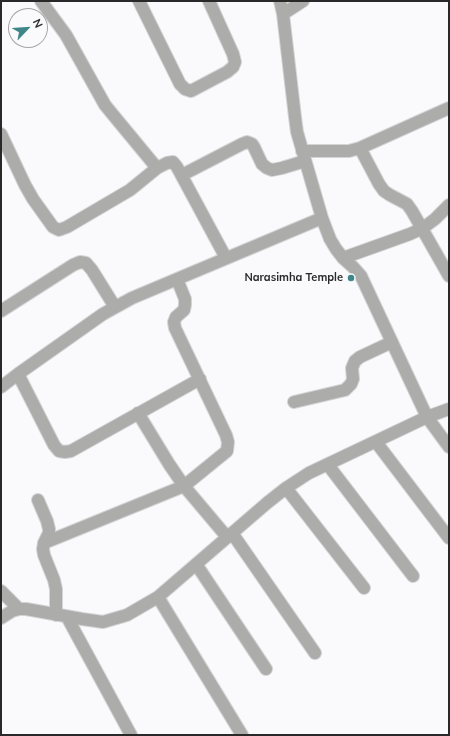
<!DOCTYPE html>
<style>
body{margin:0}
#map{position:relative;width:450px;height:736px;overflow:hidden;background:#fafafd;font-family:Mulish,sans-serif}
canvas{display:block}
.frame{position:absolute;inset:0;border:2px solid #29292a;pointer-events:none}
.north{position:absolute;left:8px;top:8px;width:40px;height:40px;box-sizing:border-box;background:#fafafd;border:1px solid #a6a6a9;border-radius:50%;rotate:65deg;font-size:11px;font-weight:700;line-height:16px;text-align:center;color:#29292a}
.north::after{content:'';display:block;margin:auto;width:14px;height:18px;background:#3e8688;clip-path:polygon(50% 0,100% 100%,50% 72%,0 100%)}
</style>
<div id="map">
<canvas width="450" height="736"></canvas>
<div class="frame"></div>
<div class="north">N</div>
</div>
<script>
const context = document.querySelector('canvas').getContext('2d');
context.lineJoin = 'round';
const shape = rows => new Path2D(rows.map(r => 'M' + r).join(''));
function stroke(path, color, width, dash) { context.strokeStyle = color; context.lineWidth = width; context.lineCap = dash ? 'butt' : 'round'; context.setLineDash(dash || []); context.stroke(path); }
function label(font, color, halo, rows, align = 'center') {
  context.font = font + ' Mulish,sans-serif'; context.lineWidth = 4; context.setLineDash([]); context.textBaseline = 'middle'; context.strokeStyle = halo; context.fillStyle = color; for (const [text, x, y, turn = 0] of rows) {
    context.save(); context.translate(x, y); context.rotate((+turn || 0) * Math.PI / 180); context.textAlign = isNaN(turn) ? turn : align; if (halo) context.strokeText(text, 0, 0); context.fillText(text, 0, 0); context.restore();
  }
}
const street = shape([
 [41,1,66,35,105,105,114,116,157,168,167,163,173,162,177,167,226,258],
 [139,1,180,84,185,89,191,91,227,72,233,67,235,62,233,54,209,1],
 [280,1,283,14,295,117,297,132,322,218,330,239,336,249,343,258,353,267,361,276,427,417,449,447],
 [283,14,303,1],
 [1,134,25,185,33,199,53,227,59,230,67,227,130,190,157,168],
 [360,148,379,184,384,191,390,195,407,204,412,211,449,276],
 [302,151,349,151,360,148,449,108],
 [182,175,242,144,247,142,252,144,254,147,262,164,267,168,272,170,282,168,305,161],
 [343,258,410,234,423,228,435,219,449,205],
 [1,311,73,265,80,262,86,263,92,270,115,307],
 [18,374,54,445,59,451,65,452,71,451,200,379],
 [1,387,18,374,103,314,132,298,322,218],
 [294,402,345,390,351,384,353,379,352,368,355,361,360,357,392,342],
 [138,413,169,464,184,486,227,537],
 [376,442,449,538],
 [328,465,413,576],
 [286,488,364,588],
 [38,500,47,521,49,529,49,533,44,543,43,549,44,555,54,580,56,589,56,615],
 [232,533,315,653],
 [44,543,184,486,227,451,228,442,226,435,175,328,174,322,176,317,184,310,185,305,185,299,177,279],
 [196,564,266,669],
 [1,591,19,609],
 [158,597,242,735],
 [67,617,131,735],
 [1,618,12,611,19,609,26,609,82,619,103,622,127,615,158,597,267,503,286,488,309,473,427,417,449,409]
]);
const markers = [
 [351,278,4,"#3e8688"]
];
const poiNames = [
 ["Narasimha Temple",343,278]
];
stroke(street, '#d4d4d7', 14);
stroke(street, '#acacab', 12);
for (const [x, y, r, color] of markers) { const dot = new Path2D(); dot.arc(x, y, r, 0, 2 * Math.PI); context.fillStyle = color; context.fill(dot); stroke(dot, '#fafafd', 1.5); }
label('bold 11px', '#29292a', '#fafafd', poiNames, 'right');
</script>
